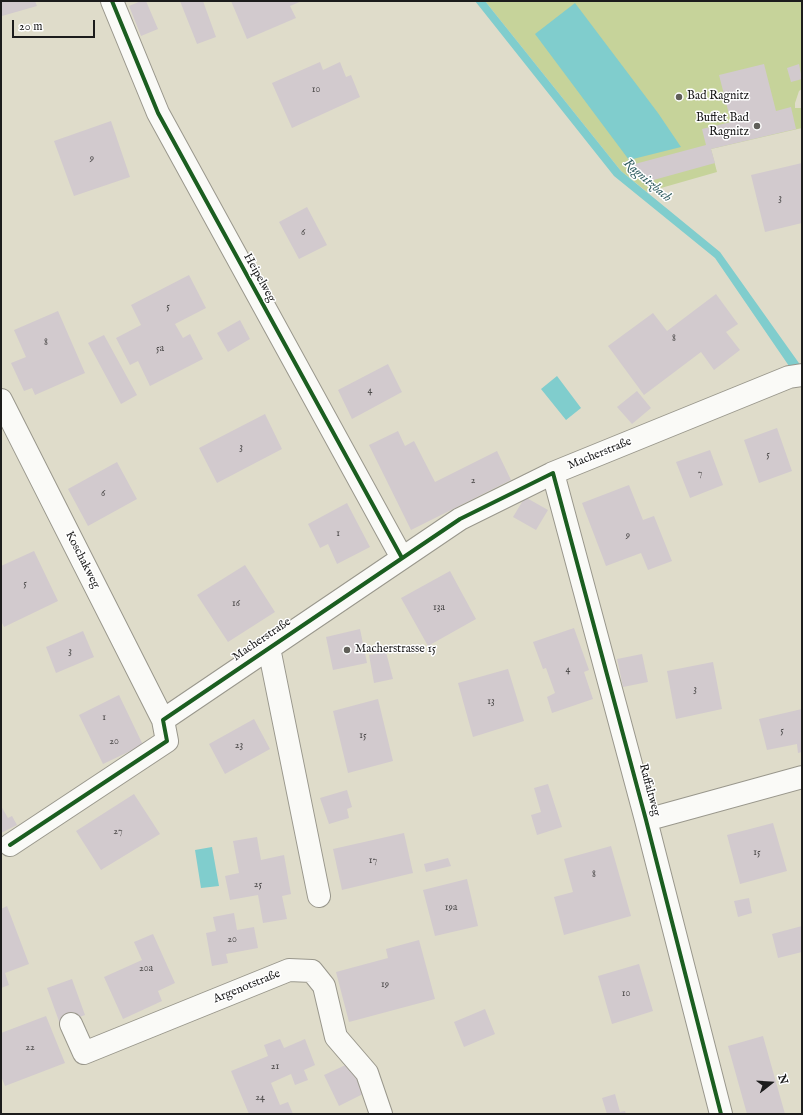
<!DOCTYPE html>
<meta charset="utf-8">
<style>
body{margin:0}
#map{position:relative;width:803px;height:1115px;overflow:hidden;background:#dfdcca;font-family:"IM FELL English",serif}
canvas{display:block}
.frame{position:absolute;inset:0;border:2px solid #1c1c1c;pointer-events:none}
.north{position:absolute;left:751px;top:1063px;width:40px;height:40px;-webkit-text-stroke:3px #fff;paint-order:stroke;rotate:73deg;font-size:11px;font-weight:700;line-height:16px;text-align:center;color:#1c1c1c}
.north::after{content:'';display:block;margin:auto;width:14px;height:18px;background:#1c1c1c;clip-path:polygon(50% 0,100% 100%,50% 72%,0 100%)}
.scale{position:absolute;left:12px;top:20px;width:83px;height:18px;box-sizing:border-box;border:2px solid #1c1c1c;border-top:0;padding-left:5px;font-size:12px;line-height:14px;white-space:nowrap;color:#1c1c1c;-webkit-text-stroke:3px #fff;paint-order:stroke}
</style>
<div id="map">
<canvas width="803" height="1115"></canvas>
<div class="frame"></div>
<div class="north">N</div>
<div class="scale">20 m</div>
</div>
<script>
const context = document.querySelector('canvas').getContext('2d');
context.lineJoin = 'round';
function fillPath(path, color) { context.fillStyle = color; context.fill(path, 'evenodd'); }
const shape = rows => new Path2D(rows.map(r => 'M' + r).join(''));
function stroke(path, color, width, dash) { context.strokeStyle = color; context.lineWidth = width; context.lineCap = dash ? 'butt' : 'round'; context.setLineDash(dash || []); context.stroke(path); }
function label(font, color, halo, rows, align = 'center') {
  context.font = font + ' "IM FELL English",serif'; context.lineWidth = 3; context.setLineDash([]); context.textBaseline = 'middle'; context.strokeStyle = halo; context.fillStyle = color; for (const [text, x, y, turn = 0] of rows) {
    context.save(); context.translate(x, y); context.rotate((+turn || 0) * Math.PI / 180); context.textAlign = isNaN(turn) ? turn : align; if (halo) context.strokeText(text, 0, 0); context.fillText(text, 0, 0); context.restore();
  }
}
const green = shape([
 [485,1,802,1,802,89,799,91,795,103,795,108,802,108,802,128,711,149,717,172,647,192,621,171]
]);
const water = shape([
 [475,1,485,1,621,171,720,252,801,366,802,385,715,258,614,176],
 [575,3,658,113,681,147,629,160,535,34],
 [557,376,581,408,566,420,541,389],
 [212,847,219,886,201,888,195,850]
]);
const building = shape([
 [1,1,35,1,37,6,2,16],
 [141,1,146,1,158,29,141,36,129,6],
 [180,1,203,1,216,37,197,44],
 [231,1,302,1,290,6,296,18,247,39],
 [320,62,323,70,340,62,346,77,351,75,360,97,292,128,272,83],
 [764,64,776,111,791,107,796,129,711,149,715,163,650,181,631,165,706,145,702,129,731,122,719,75],
 [799,64,802,79,791,82,787,68],
 [111,121,130,177,74,196,54,141],
 [802,163,802,223,765,232,751,175],
 [307,207,327,245,299,259,279,222],
 [189,275,206,308,175,324,183,338,190,334,203,359,150,386,138,361,130,365,116,338,141,325,131,305],
 [716,294,738,324,726,332,740,350,714,370,701,352,644,395,608,346,653,313,667,331],
 [58,311,85,373,35,395,32,388,24,391,11,363,26,357,14,330],
 [240,320,250,339,228,352,217,333],
 [104,335,137,395,121,404,88,343],
 [388,364,402,392,352,419,338,390],
 [637,391,651,408,632,424,617,407],
 [265,414,282,449,217,483,199,448],
 [777,428,792,471,759,483,744,440],
 [398,431,405,446,414,441,435,482,497,451,511,480,411,530,369,445],
 [710,450,723,485,690,498,676,462],
 [117,462,137,499,88,526,68,489],
 [629,485,643,520,654,516,672,561,648,570,641,553,606,566,582,503],
 [525,497,548,510,536,530,513,517],
 [347,503,370,547,337,564,328,544,320,548,308,524],
 [34,551,58,601,4,627,1,621,1,566],
 [245,565,275,612,228,642,197,595],
 [450,571,476,619,428,646,401,598],
 [574,628,589,670,584,672,593,699,552,713,547,697,555,693,546,668,543,669,533,642],
 [360,629,367,663,333,670,326,637],
 [83,631,94,657,56,673,46,647],
 [386,652,393,679,374,683,369,655],
 [642,654,648,682,623,687,617,659],
 [713,662,722,709,676,719,667,671],
 [508,669,524,721,473,737,458,683],
 [119,695,143,745,103,764,79,715],
 [378,699,393,761,348,773,333,711],
 [802,709,802,752,798,753,797,744,767,750,759,719],
 [254,719,270,749,225,774,209,744],
 [548,784,562,827,537,835,531,815,541,812,534,788],
 [347,790,352,807,347,809,349,818,329,824,320,798],
 [134,794,160,834,101,870,76,831],
 [1,806,8,818,12,816,17,825,1,833],
 [773,823,787,871,740,884,727,835],
 [404,833,413,873,342,890,333,849],
 [257,837,261,860,284,855,291,894,282,896,287,919,263,923,258,895,230,900,225,876,239,873,233,841],
 [611,846,631,916,564,935,554,897,573,892,564,859],
 [448,858,451,866,426,872,424,864],
 [467,879,478,926,435,936,423,890],
 [749,898,752,913,738,917,734,901],
 [7,906,29,964,5,973,9,985,1,988,1,909],
 [234,913,237,930,254,927,258,948,226,954,228,963,212,966,206,933,216,931,213,917],
 [802,926,802,952,778,958,772,934],
 [153,934,175,983,158,991,162,1001,123,1019,104,977,142,960,134,942],
 [419,940,435,999,349,1022,336,972,388,958,386,949],
 [639,964,653,1011,612,1024,598,976],
 [72,979,85,1015,60,1024,47,988],
 [485,1009,495,1034,464,1047,454,1022],
 [46,1016,65,1063,5,1086,1,1076,1,1033],
 [763,1036,785,1114,747,1114,728,1046],
 [280,1039,284,1048,305,1039,315,1065,304,1070,308,1080,295,1085,291,1074,271,1083,280,1105,288,1102,293,1114,249,1114,231,1071,268,1056,264,1045],
 [350,1063,365,1093,339,1106,324,1075],
 [615,1094,620,1112,625,1111,626,1114,607,1114,602,1098]
]);
const street = shape([
 [112,1,158,113,402,558],
 [1,400,163,720],
 [553,473,646,820,721,1114],
 [269,648,319,896],
 [646,820,802,777],
 [10,845,167,741,163,720,460,519,553,473,789,377,802,375],
 [71,1024,84,1053,289,970,312,971,324,986,336,1037,367,1073,381,1114]
]);
const cycleway = shape([
 [112,1,158,113,402,558],
 [10,845,167,741,163,720,460,519,553,473,646,820,721,1114]
]);
const markers = [
 [679,97,4,"#605f59"],
 [757,126,4,"#605f59"],
 [347,650,4,"#605f59"]
];
const numberNames = [
 ["10",316,90],
 ["9",92,159],
 ["3",780,199],
 ["6",303,233],
 ["5",168,307],
 ["8",674,339],
 ["8",46,343],
 ["5a",160,349],
 ["4",370,391],
 ["3",241,448],
 ["5",768,455],
 ["7",700,474],
 ["2",473,481],
 ["6",103,494],
 ["1",338,534],
 ["9",628,536],
 ["5",25,584],
 ["16",236,604],
 ["13a",439,608],
 ["3",70,652],
 ["4",568,670],
 ["3",695,690],
 ["13",491,702],
 ["1",104,718],
 ["5",782,731],
 ["15",363,736],
 ["20",114,742],
 ["23",239,746],
 ["27",118,832],
 ["15",757,853],
 ["17",373,861],
 ["8",594,875],
 ["25",258,885],
 ["19a",451,908],
 ["20",232,940],
 ["20a",146,969],
 ["19",385,985],
 ["10",626,994],
 ["22",30,1048],
 ["21",275,1067],
 ["24",260,1098]
];
const poiNames = [
 ["Bad Ragnitz",687,97],
 ["Buffet Bad",749,119,"right"],
 ["Ragnitz",749,133,"right"],
 ["Macherstrasse 15",355,650]
];
const streetNames = [
 ["Heipelweg",259,278,61],
 ["Macherstraße",600,454,-22],
 ["Koschakweg",82,560,63],
 ["Macherstraße",262,640,-34],
 ["Raffaltweg",649,790,75],
 ["Argenotstraße",247,987,-22]
];
const waterNames = [
 ["Ragnitzbach",647,181,41]
];
fillPath(green, '#c6d39a');
fillPath(water, '#80cdcd');
fillPath(building, '#d2cace');
stroke(street, '#99978c', 24);
stroke(street, '#fafaf7', 22);
stroke(cycleway, '#1b5e20', 4);
for (const [x, y, r, color] of markers) { const dot = new Path2D(); dot.arc(x, y, r, 0, 2 * Math.PI); context.fillStyle = color; context.fill(dot); stroke(dot, '#fff', 1.5); }
label('10px', '#4a4848', null, numberNames);
label('12px', '#1c1c1c', '#fff', poiNames, 'left');
label('12px', '#1c1c1c', '#fff', streetNames);
label('italic 13px', '#346063', '#fff', waterNames);
</script>
